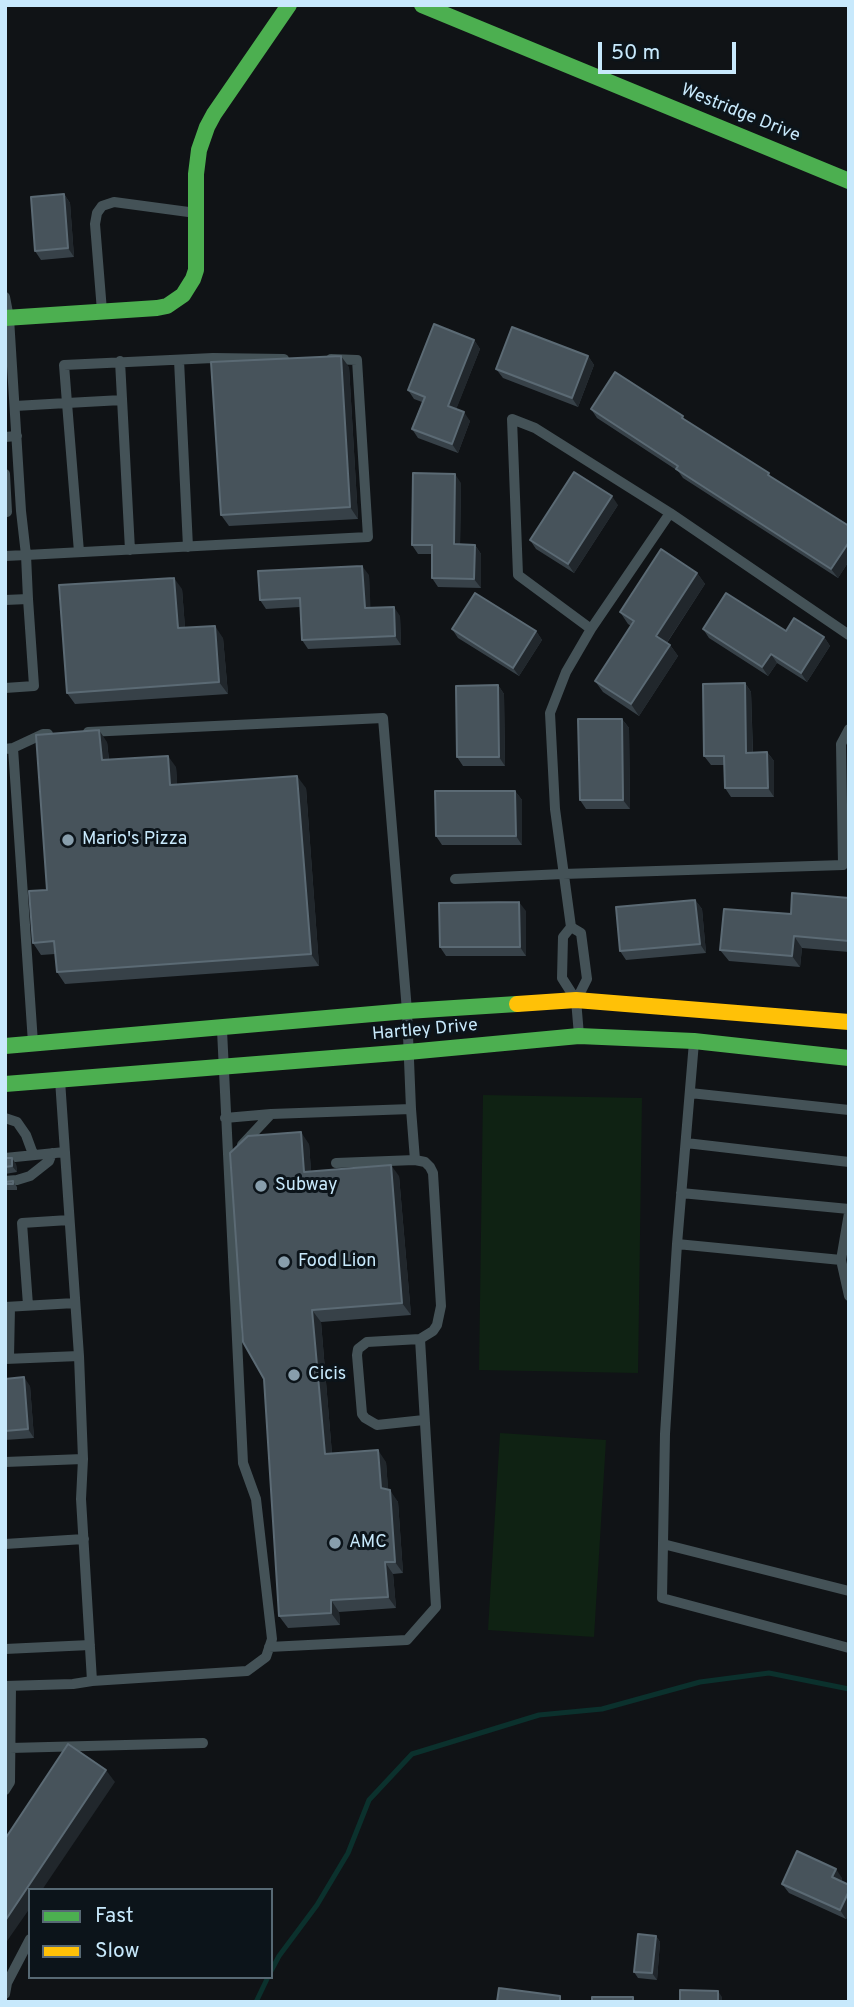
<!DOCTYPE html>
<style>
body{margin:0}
#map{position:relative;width:854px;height:2007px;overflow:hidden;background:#101316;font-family:Overpass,sans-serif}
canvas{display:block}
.frame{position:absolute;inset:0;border:7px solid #c8e9fc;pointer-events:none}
.legend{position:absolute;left:28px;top:1888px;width:245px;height:91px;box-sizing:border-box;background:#0c141a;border:2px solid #576974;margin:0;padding:9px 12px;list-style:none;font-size:21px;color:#c8e9fc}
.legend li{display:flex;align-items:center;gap:14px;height:35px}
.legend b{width:35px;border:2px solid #576974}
.scale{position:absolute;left:598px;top:42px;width:138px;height:32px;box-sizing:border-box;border:4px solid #c8e9fc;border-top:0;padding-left:9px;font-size:21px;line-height:24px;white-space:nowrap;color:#c8e9fc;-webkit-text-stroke:5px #0c141a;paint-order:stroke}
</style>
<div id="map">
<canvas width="854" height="2007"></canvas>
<div class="frame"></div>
<ul class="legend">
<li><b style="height:9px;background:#4caf50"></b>Fast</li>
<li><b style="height:9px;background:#ffc107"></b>Slow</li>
</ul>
<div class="scale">50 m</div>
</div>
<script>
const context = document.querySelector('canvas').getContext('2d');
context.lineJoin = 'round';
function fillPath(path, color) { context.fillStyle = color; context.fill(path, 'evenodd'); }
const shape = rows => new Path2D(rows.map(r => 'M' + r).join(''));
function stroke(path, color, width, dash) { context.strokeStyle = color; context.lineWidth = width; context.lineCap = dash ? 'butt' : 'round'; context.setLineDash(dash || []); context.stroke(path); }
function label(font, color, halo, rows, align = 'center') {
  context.font = font + ' Overpass,sans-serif'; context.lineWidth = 6; context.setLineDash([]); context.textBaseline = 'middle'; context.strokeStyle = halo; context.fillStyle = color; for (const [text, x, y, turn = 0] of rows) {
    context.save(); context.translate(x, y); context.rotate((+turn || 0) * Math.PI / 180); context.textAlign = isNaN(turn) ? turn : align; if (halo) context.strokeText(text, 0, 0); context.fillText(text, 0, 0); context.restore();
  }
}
const green = shape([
 [483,1095,642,1098,638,1373,479,1370],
 [500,1433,606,1440,594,1637,488,1630]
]);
const stream = shape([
 [271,1971,279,1956,317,1905,348,1853,369,1800,412,1754,539,1715,602,1709,700,1682,769,1673,849,1689],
 [256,2002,268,1977]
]);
const lane = shape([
 [5,297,9,318,21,511,26,555,368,537,357,360,331,359],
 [102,311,95,224,97,213,102,206,114,202,196,213],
 [179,360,188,547],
 [120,361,130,550],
 [15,406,67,403,64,365,213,358,284,359],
 [5,437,17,436],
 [5,474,7,512],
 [670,513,849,635],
 [79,552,67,403,122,400],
 [5,556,26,555,28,599],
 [5,600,28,599,34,686,5,688],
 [88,732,383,718,407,1011,411,1109,271,1114,225,1118],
 [13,748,43,734,48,734],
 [5,749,13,748,33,1043],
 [455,879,563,874,843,865,841,744,849,729],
 [571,927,581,933,587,979,578,997],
 [579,1035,576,1000,562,978,563,937,571,927,555,809,550,713,566,672,591,629,670,513,535,428,512,419,518,575,591,629],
 [694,1042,677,1244,665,1434,662,1598,849,1648],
 [60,1080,79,1356,83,1459,81,1499,92,1681],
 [690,1093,849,1110],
 [5,1118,17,1122,26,1135,33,1154],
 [686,1143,849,1162],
 [242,1145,271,1114],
 [5,1158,65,1152],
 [415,1160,425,1162,430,1167,433,1173,441,1306,437,1325,433,1331,420,1339,367,1342,358,1349,357,1355,362,1414,365,1418,377,1425,424,1420],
 [336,1163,415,1160,411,1109],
 [5,1181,17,1180,30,1176,49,1161,52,1153],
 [681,1193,849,1209],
 [677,1244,841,1260,849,1213],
 [841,1260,849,1296],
 [28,1305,22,1223,69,1220],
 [5,1307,75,1303],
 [9,1358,10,1307],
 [5,1359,79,1356],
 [5,1462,83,1459],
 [5,1544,84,1539],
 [663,1544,849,1591],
 [269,1647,407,1640,436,1607,420,1339],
 [5,1649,90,1645],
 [5,1686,73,1684,92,1681,247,1671,266,1657,272,1639,256,1499,243,1463,222,1030],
 [10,1748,203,1743],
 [5,1790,10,1782,11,1686],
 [5,1994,7,1983,30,1939]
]);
const fast = shape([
 [422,5,849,181],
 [5,318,157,308,167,306,183,295,193,279,196,270,196,174,199,150,207,127,214,114,289,5],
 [5,1046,407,1011,517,1004],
 [5,1084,408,1052,579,1036,694,1041,849,1058]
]);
const slow = shape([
 [517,1004,576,1000,849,1022]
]);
const wall = shape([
 [64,194,70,203,74,257,41,260,35,251],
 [474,340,480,349,456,409,470,421,458,453,418,438,412,429,422,402,414,399,408,390],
 [588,356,594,365,578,407,503,378,496,369],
 [349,367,358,519,229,526,221,515],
 [591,409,687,421,773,479,849,526,849,561,838,578,683,478,678,471,597,418],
 [461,483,460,544,475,545,481,554,481,588,438,587,432,578,432,554,418,554,412,545],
 [618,505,574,573,536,549,530,540],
 [697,573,705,584,667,643,670,645,678,656,639,716,603,692,595,681,631,626,628,624,620,612],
 [369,575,370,608,400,616,401,645,308,649,302,640,300,607,266,609,260,600],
 [182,589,185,628,223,638,228,694,75,704,67,693],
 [452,629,536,631,542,640,519,676,458,638],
 [703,629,786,631,824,637,830,646,807,682,777,663,768,676,709,638],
 [745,683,751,692,753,752,767,752,774,761,774,797,731,797,725,788,724,765,711,765,704,756],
 [498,685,504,694,505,766,463,766,457,757],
 [622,719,629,728,630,809,586,809,580,800],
 [107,742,109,760,176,767,177,785,306,788,319,966,65,984,57,972,55,954,41,955,33,943,47,890],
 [515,791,522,800,522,845,442,845,436,836],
 [849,898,849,952,802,948,800,967,729,961,720,950],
 [695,900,702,909,706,953,626,960,620,951],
 [526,911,526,956,446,956,440,947],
 [309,1144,311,1171,399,1176,411,1315,321,1322,332,1454,386,1462,388,1490,398,1502,403,1573,393,1574,396,1608,339,1612,340,1625,288,1628,279,1616],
 [5,1158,16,1164,17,1172,5,1174],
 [13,1181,17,1187,17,1190,5,1190,5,1182],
 [5,1379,30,1386,34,1438,5,1440],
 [842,1878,841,1881,849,1885,849,1914,846,1919,789,1893,782,1884],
 [656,1936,660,1942,657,1980,638,1978,634,1972]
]);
const shadedWall = shape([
 [64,194,70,203,74,257,68,248],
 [474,340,480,349,454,415,448,406],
 [341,356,349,367,358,519,350,507],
 [588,356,594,365,578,407,572,398],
 [464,412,470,421,458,453,452,444],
 [455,474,461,483,460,553,454,544],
 [612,496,618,505,574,573,568,564],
 [849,542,849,561,838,578,831,569],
 [475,545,481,554,481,588,474,579],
 [362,566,369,575,371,617,365,608],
 [697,573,705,584,664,647,656,636],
 [174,578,182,589,186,640,178,628],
 [394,607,400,616,401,645,395,636],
 [215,626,223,638,228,694,219,682],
 [536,631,542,640,519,676,513,668],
 [824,637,830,646,807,682,801,673],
 [670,645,678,656,639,716,631,704],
 [771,654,777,663,768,676,762,667],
 [745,683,751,692,753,761,746,753],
 [498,685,504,694,505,766,499,757],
 [622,719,629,728,630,809,623,800],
 [99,730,107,742,110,772,102,760],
 [767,752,774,761,774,797,768,788],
 [168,756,176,767,178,797,170,785],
 [297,776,306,788,319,966,311,954],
 [515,791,522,800,522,845,516,836],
 [695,900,702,909,706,953,700,944],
 [519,902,526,911,526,956,520,947],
 [794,936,802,948,800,967,792,956],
 [301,1132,309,1144,312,1183,304,1172],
 [12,1158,16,1164,17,1172,12,1166],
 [391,1165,399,1176,411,1315,402,1303],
 [312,1310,321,1322,333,1466,325,1454],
 [24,1377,30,1386,34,1438,28,1429],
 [378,1450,386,1462,389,1499,381,1488],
 [390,1490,398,1502,403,1573,395,1562],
 [385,1562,393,1574,396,1608,388,1597],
 [331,1600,339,1612,340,1625,331,1613],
 [106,1770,115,1782,42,1890,30,1890,30,1908,5,1944,5,1921],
 [836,1869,842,1878,839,1886,832,1877],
 [849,1891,849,1914,846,1919,840,1910],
 [656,1936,660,1942,657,1980,652,1973],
 [718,1991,722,1997,722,2002,718,2002]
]);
const building = shape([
 [64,194,68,248,35,251,31,197,64,194],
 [434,324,474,340,448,406,464,412,452,444,412,429,425,397,408,390,434,324],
 [512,327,588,356,572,398,496,369,512,327],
 [341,356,350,507,221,515,211,362,341,356],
 [615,372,683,416,682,418,769,473,768,475,849,526,849,542,831,569,676,469,678,466,591,409,615,372],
 [574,472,612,496,568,564,530,540,574,472],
 [413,473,455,474,454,544,475,545,474,579,432,578,432,545,412,545,413,473],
 [661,549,697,573,656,636,670,645,631,704,595,681,634,621,620,612,661,549],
 [362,566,365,608,394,607,395,636,302,640,300,598,260,600,258,571,362,566],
 [174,578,178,628,215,626,219,682,67,693,59,585,174,578],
 [475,593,536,631,513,668,452,629,475,593],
 [726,593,786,631,794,618,824,637,801,673,771,654,762,667,703,629,726,593],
 [745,683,746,753,767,752,768,788,725,788,724,756,704,756,703,684,745,683],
 [498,685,499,757,457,757,456,686,498,685],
 [578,719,622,719,623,800,580,800,578,719],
 [99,730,102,760,168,756,170,785,297,776,311,954,57,972,54,941,33,943,29,891,47,890,36,735,99,730],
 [435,791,515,791,516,836,436,836,435,791],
 [792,893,849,898,849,941,794,936,792,956,720,950,724,909,791,914,792,893],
 [695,900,700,944,620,951,616,907,695,900],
 [519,902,520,947,440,947,439,903,519,902],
 [301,1132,304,1172,391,1165,402,1303,312,1310,325,1454,378,1450,381,1488,390,1490,395,1562,385,1562,388,1597,331,1600,331,1613,279,1616,264,1379,243,1342,230,1153,248,1136,301,1132],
 [5,1158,12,1158,12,1166,5,1167,5,1158],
 [13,1181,13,1184,5,1184,5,1182,13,1181],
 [24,1377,28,1429,5,1431,5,1379,24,1377],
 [68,1744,106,1770,5,1921,5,1839,68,1744],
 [797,1851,836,1869,832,1877,849,1885,849,1891,840,1910,782,1884,797,1851],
 [638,1934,656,1936,652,1973,634,1972,638,1934],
 [499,1988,560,1996,560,2002,497,2002,499,1988],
 [680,1990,718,1991,718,2002,680,2002,680,1990],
 [592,1997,633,1997,633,2002,592,2002,592,1997]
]);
const markers = [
 [68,840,7,"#889eac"],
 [261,1186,7,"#889eac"],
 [284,1262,7,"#889eac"],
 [294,1375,7,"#889eac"],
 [335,1543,7,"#889eac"]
];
const streetNames = [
 ["Westridge Drive",740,114,22],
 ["Hartley Drive",425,1031,-5]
];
const poiNames = [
 ["Mario's Pizza",82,840],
 ["Subway",275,1186],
 ["Food Lion",298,1262],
 ["Cicis",308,1375],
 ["AMC",349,1543]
];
fillPath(green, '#0f2213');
stroke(stream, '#0b312d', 5);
stroke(lane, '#445257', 10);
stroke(fast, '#4caf50', 16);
stroke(slow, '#ffc107', 16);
fillPath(wall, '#374148');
fillPath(shadedWall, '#21272c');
fillPath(building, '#47535b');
stroke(building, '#5b6a74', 2);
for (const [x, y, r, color] of markers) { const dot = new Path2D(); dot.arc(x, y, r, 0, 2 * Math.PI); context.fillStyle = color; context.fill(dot); stroke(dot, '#0c141a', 2.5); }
label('18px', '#c8e9fc', '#0c141a', streetNames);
label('18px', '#c8e9fc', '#0c141a', poiNames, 'left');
</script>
